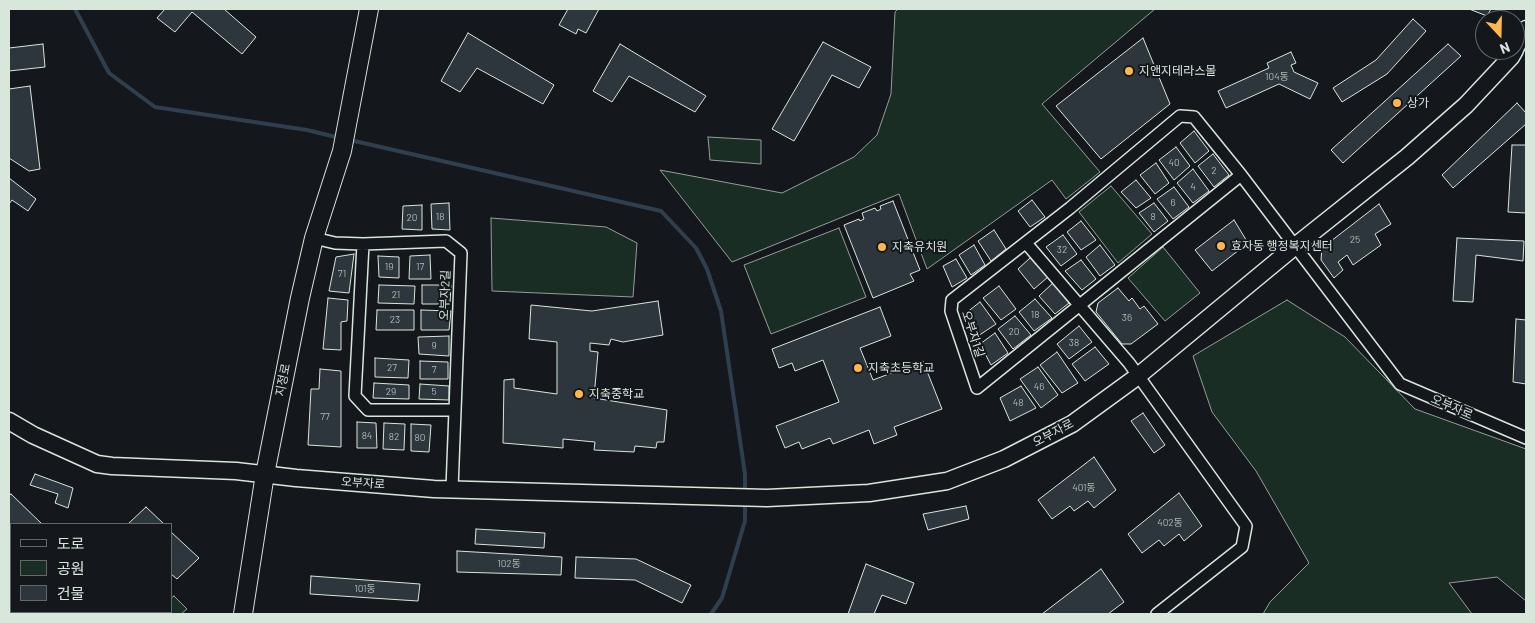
<!DOCTYPE html>
<meta charset="utf-8">
<style>
body{margin:0}
#map{position:relative;width:1535px;height:623px;overflow:hidden;background:#14181c;font-family:Barlow,"Noto Sans KR",sans-serif}
canvas{display:block}
.frame{position:absolute;inset:0;border:10px solid #d8e6dc;pointer-events:none}
.legend{position:absolute;left:10px;top:523px;width:162px;height:90px;box-sizing:border-box;background:#14181c;border:1px solid #626a69;margin:0;padding:6px 9px;list-style:none;font-size:15px;color:#d8e6dc}
.legend li{display:flex;align-items:center;gap:10px;height:25px}
.legend b{width:25px;border:1px solid #626a69}
.north{position:absolute;left:1475px;top:10px;width:50px;height:50px;box-sizing:border-box;background:#14181c;border:1px solid #626a69;border-radius:50%;rotate:159deg;font-size:14px;font-weight:700;line-height:20px;text-align:center;color:#d8e6dc}
.north::after{content:'';display:block;margin:auto;width:18px;height:22px;background:#ffb74d;clip-path:polygon(50% 0,100% 100%,50% 72%,0 100%)}
</style>
<div id="map">
<canvas width="1535" height="623"></canvas>
<div class="frame"></div>
<ul class="legend">
<li><b style="height:6px;background:#14181c"></b>도로</li>
<li><b style="height:14px;background:#1a2d24"></b>공원</li>
<li><b style="height:14px;background:#2c363c"></b>건물</li>
</ul>
<div class="north">N</div>
</div>
<script>
const context = document.querySelector('canvas').getContext('2d');
context.lineJoin = 'round';
function fillPath(path, color) { context.fillStyle = color; context.fill(path, 'evenodd'); }
const shape = rows => new Path2D(rows.map(r => 'M' + r).join(''));
function stroke(path, color, width, dash) { context.strokeStyle = color; context.lineWidth = width; context.lineCap = dash ? 'butt' : 'round'; context.setLineDash(dash || []); context.stroke(path); }
function label(font, color, halo, rows, align = 'center') {
  context.font = font + ' Barlow,"Noto Sans KR",sans-serif'; context.lineWidth = 4; context.setLineDash([]); context.textBaseline = 'middle'; context.strokeStyle = halo; context.fillStyle = color; for (const [text, x, y, turn = 0] of rows) {
    context.save(); context.translate(x, y); context.rotate((+turn || 0) * Math.PI / 180); context.textAlign = isNaN(turn) ? turn : align; if (halo) context.strokeText(text, 0, 0); context.fillText(text, 0, 0); context.restore();
  }
}
const green = shape([
 [898,9,1155,9,1042,104,1100,172,1066,199,1052,180,927,269,899,194,732,262,660,170,782,193,854,157,877,135,891,94,895,12,898,9],
 [708,137,761,140,761,164,710,160,708,137],
 [1111,186,1152,234,1118,263,1079,212,1111,186],
 [491,218,606,227,637,243,633,297,492,291,491,218],
 [839,228,866,297,771,334,744,265,839,228],
 [1163,247,1200,293,1165,321,1128,278,1163,247],
 [1287,300,1345,337,1415,409,1526,449,1526,601,1497,577,1449,583,1472,614,1263,614,1270,602,1309,563,1256,471,1212,412,1193,356,1287,300],
 [174,596,187,609,181,614,156,614,156,612,171,612,171,598,174,596]
]);
const stream = shape([
 [75,9,109,73,155,107,307,130,340,138],
 [350,140,661,211,696,248,707,269,721,311,745,474,745,494],
 [711,614,722,598,745,521,745,501]
]);
const building = shape([
 [165,9,224,9,256,37,242,54,192,12,175,32,157,18,165,9],
 [568,9,599,9,586,33,578,29,576,34,559,25,568,9],
 [1469,9,1491,9,1487,16,1469,9],
 [1413,19,1426,31,1387,74,1342,102,1333,88,1376,60,1413,19],
 [468,33,554,85,543,104,477,68,460,92,441,81,468,33],
 [1143,38,1170,104,1101,159,1056,106,1143,38],
 [823,42,871,67,859,88,832,75,794,141,772,129,823,42],
 [43,44,45,67,9,71,9,48,43,44],
 [620,44,706,96,695,112,629,76,612,102,593,91,620,44],
 [1448,44,1461,56,1343,163,1331,150,1448,44],
 [1291,52,1296,63,1291,65,1294,72,1318,83,1310,99,1279,84,1226,108,1218,91,1269,68,1267,63,1291,52],
 [30,86,40,169,29,171,9,158,9,89,30,86],
 [1517,103,1526,113,1526,124,1453,188,1442,175,1517,103],
 [1194,131,1209,151,1195,163,1180,143,1194,131],
 [1512,145,1526,145,1526,213,1508,212,1512,145],
 [1176,147,1190,166,1174,180,1159,160,1176,147],
 [1213,154,1229,175,1214,187,1198,166,1213,154],
 [1156,163,1169,183,1155,194,1140,175,1156,163],
 [1193,169,1209,191,1193,203,1177,183,1193,169],
 [9,178,36,199,28,211,12,200,9,204,9,178],
 [1136,180,1151,198,1136,208,1121,192,1136,180],
 [1174,187,1189,207,1173,219,1157,199,1174,187],
 [1032,200,1045,217,1030,227,1018,211,1032,200],
 [893,201,920,270,910,274,914,281,873,298,844,225,859,219,860,221,864,219,862,213,875,208,877,211,881,209,880,206,893,201],
 [449,203,450,230,432,229,431,204,449,203],
 [1154,203,1168,221,1154,232,1139,213,1154,203],
 [1379,204,1391,224,1375,234,1381,245,1353,265,1347,255,1338,262,1343,270,1334,278,1321,260,1322,248,1379,204],
 [422,205,422,230,402,229,403,206,422,205],
 [1234,220,1248,243,1212,271,1195,250,1234,220],
 [1081,221,1096,240,1081,250,1067,232,1081,221],
 [994,230,1006,249,991,261,978,241,994,230],
 [1063,235,1077,254,1061,266,1046,247,1063,235],
 [1457,238,1524,241,1523,261,1476,255,1473,302,1453,301,1457,238],
 [974,245,985,265,971,275,959,255,974,245],
 [1100,245,1115,265,1100,276,1086,257,1100,245],
 [354,254,349,293,329,291,336,257,354,254],
 [430,255,431,279,409,279,410,256,430,255],
 [378,256,399,257,399,278,379,277,378,256],
 [1030,258,1048,277,1034,289,1018,269,1030,258],
 [956,259,967,278,952,287,943,266,956,259],
 [1081,260,1096,279,1082,290,1065,271,1081,260],
 [1053,283,1069,303,1055,314,1039,296,1053,283],
 [379,285,415,286,414,304,378,303,379,285],
 [422,285,451,285,450,304,422,304,422,285],
 [999,286,1016,309,1001,320,983,298,999,286],
 [1118,288,1129,301,1132,298,1140,309,1144,306,1158,324,1131,344,1122,344,1096,312,1098,303,1118,288],
 [328,298,348,300,347,321,341,322,341,350,323,349,328,298],
 [1035,299,1052,318,1034,331,1019,312,1035,299],
 [658,301,663,335,623,342,611,339,609,345,590,343,590,351,598,352,594,398,667,410,664,442,657,442,656,448,635,446,634,452,594,450,595,442,563,439,563,448,503,443,504,380,514,379,514,388,557,394,557,342,529,339,531,305,592,311,658,301],
 [980,302,996,324,978,336,966,313,980,302],
 [880,307,891,336,860,348,873,380,923,361,942,409,894,427,897,435,874,444,869,430,833,444,830,438,802,449,799,442,785,448,776,426,839,402,823,360,795,371,792,363,779,368,772,349,880,307],
 [377,310,414,310,414,330,376,330,377,310],
 [421,310,451,311,449,330,421,330,421,310],
 [1015,316,1031,335,1013,349,998,329,1015,316],
 [1516,319,1526,320,1526,384,1513,382,1516,319],
 [1079,326,1092,342,1069,359,1057,344,1079,326],
 [995,333,1008,353,991,365,980,344,995,333],
 [449,336,449,356,419,354,418,337,449,336],
 [1095,347,1109,364,1085,381,1072,364,1095,347],
 [1057,352,1078,383,1062,393,1040,365,1057,352],
 [375,358,409,360,408,378,375,377,375,358],
 [420,361,448,362,448,379,420,379,420,361],
 [1038,367,1058,395,1041,408,1020,379,1038,367],
 [320,369,341,371,341,447,308,445,311,389,319,389,320,369],
 [374,383,409,385,409,399,373,398,374,383],
 [420,384,449,386,449,400,419,399,420,384],
 [1021,386,1036,408,1010,421,1000,398,1021,386],
 [1143,413,1165,445,1154,453,1131,421,1143,413],
 [357,422,376,423,377,448,357,448,357,422],
 [384,423,405,424,404,450,383,449,384,423],
 [411,424,431,425,429,452,411,451,411,424],
 [1094,457,1116,490,1094,508,1088,501,1074,511,1070,506,1052,519,1038,500,1094,457],
 [35,474,73,488,68,508,55,503,58,494,30,485,35,474],
 [1179,493,1202,526,1184,541,1179,534,1164,546,1159,540,1142,553,1128,534,1179,493],
 [11,494,42,524,11,524,11,538,9,536,9,496,11,494],
 [966,506,969,519,928,530,923,514,966,506],
 [146,507,164,524,128,524,146,507],
 [476,529,545,533,544,548,475,544,476,529],
 [171,532,199,558,177,579,171,574,171,532],
 [457,551,562,557,561,575,457,572,457,551],
 [576,557,636,559,691,585,682,603,635,580,575,578,576,557],
 [866,564,914,583,906,604,882,595,874,614,848,614,866,564],
 [1101,569,1124,602,1108,614,1042,614,1101,569],
 [311,576,420,584,418,601,310,594,311,576],
 [18,612,33,612,36,614,16,614,18,612]
]);
const street = shape([
 [1241,175,977,388,951,311,952,300,1070,208,1180,116,1194,117,1241,175,1400,384,1526,438],
 [314,238,335,243,363,244,446,241,461,253,452,489],
 [1026,243,1129,363,1246,526,1242,547,1157,614],
 [363,244,355,396,368,410,454,410]
]);
const secondary = shape([
 [1515,49,1526,29],
 [9,421,33,435,97,464,112,466,236,471,296,478,434,489,767,498,869,493,947,481,1004,459,1072,424,1138,376,1294,247,1407,157,1466,105,1511,57,1515,50]
]);
const primary = shape([
 [243,614,265,474,300,298,314,238,342,151,369,9]
]);
const markers = [
 [1129,71,5,"#ffb74d"],
 [1397,103,5,"#ffb74d"],
 [1221,246,5,"#ffb74d"],
 [882,247,5,"#ffb74d"],
 [858,368,5,"#ffb74d"],
 [579,394,5,"#ffb74d"]
];
const numberNames = [
 ["104동",1277,77],
 ["40",1174,163],
 ["2",1214,171],
 ["4",1193,187],
 ["6",1173,203],
 ["18",440,217],
 ["8",1153,217],
 ["20",412,218],
 ["25",1355,240],
 ["32",1062,250],
 ["19",389,267],
 ["17",420,267],
 ["71",342,274],
 ["21",396,295],
 ["18",1035,315],
 ["36",1127,318],
 ["23",395,320],
 ["20",1014,332],
 ["38",1074,343],
 ["9",434,346],
 ["27",392,368],
 ["7",434,370],
 ["46",1039,387],
 ["29",391,392],
 ["5",434,392],
 ["48",1018,403],
 ["77",325,417],
 ["84",367,436],
 ["82",394,437],
 ["80",420,438],
 ["401동",1084,488],
 ["402동",1170,523],
 ["102동",509,564],
 ["101동",365,589]
];
const poiNames = [
 ["지앤지테라스몰",1139,71],
 ["상가",1407,103],
 ["효자동 행정복지센터",1231,246],
 ["지축유치원",892,247],
 ["지축초등학교",868,368],
 ["지축중학교",589,394]
];
const streetNames = [
 ["오부자2길",445,295,-88],
 ["오부자1길",973,334,72],
 ["지정로",283,380,-79],
 ["오부자로",1452,407,23],
 ["오부자로",1053,433,-28],
 ["오부자로",363,483,4]
];
fillPath(green, '#1a2d24');
stroke(green, '#939e99', 1);
stroke(stream, '#2f3f4d', 4);
fillPath(building, '#2c363c');
stroke(building, '#d8e6dc', 1);
stroke(street, '#d8e6dc', 14);
stroke(secondary, '#d8e6dc', 19);
stroke(primary, '#d8e6dc', 20);
stroke(street, '#14181c', 11);
stroke(secondary, '#14181c', 16);
stroke(primary, '#14181c', 18);
for (const [x, y, r, color] of markers) { const dot = new Path2D(); dot.arc(x, y, r, 0, 2 * Math.PI); context.fillStyle = color; context.fill(dot); stroke(dot, '#14181c', 2); }
label('10px', '#adbab4', null, numberNames);
label('12px', '#d8e6dc', '#14181c', poiNames, 'left');
label('12px', '#d8e6dc', '#14181c', streetNames);
</script>
